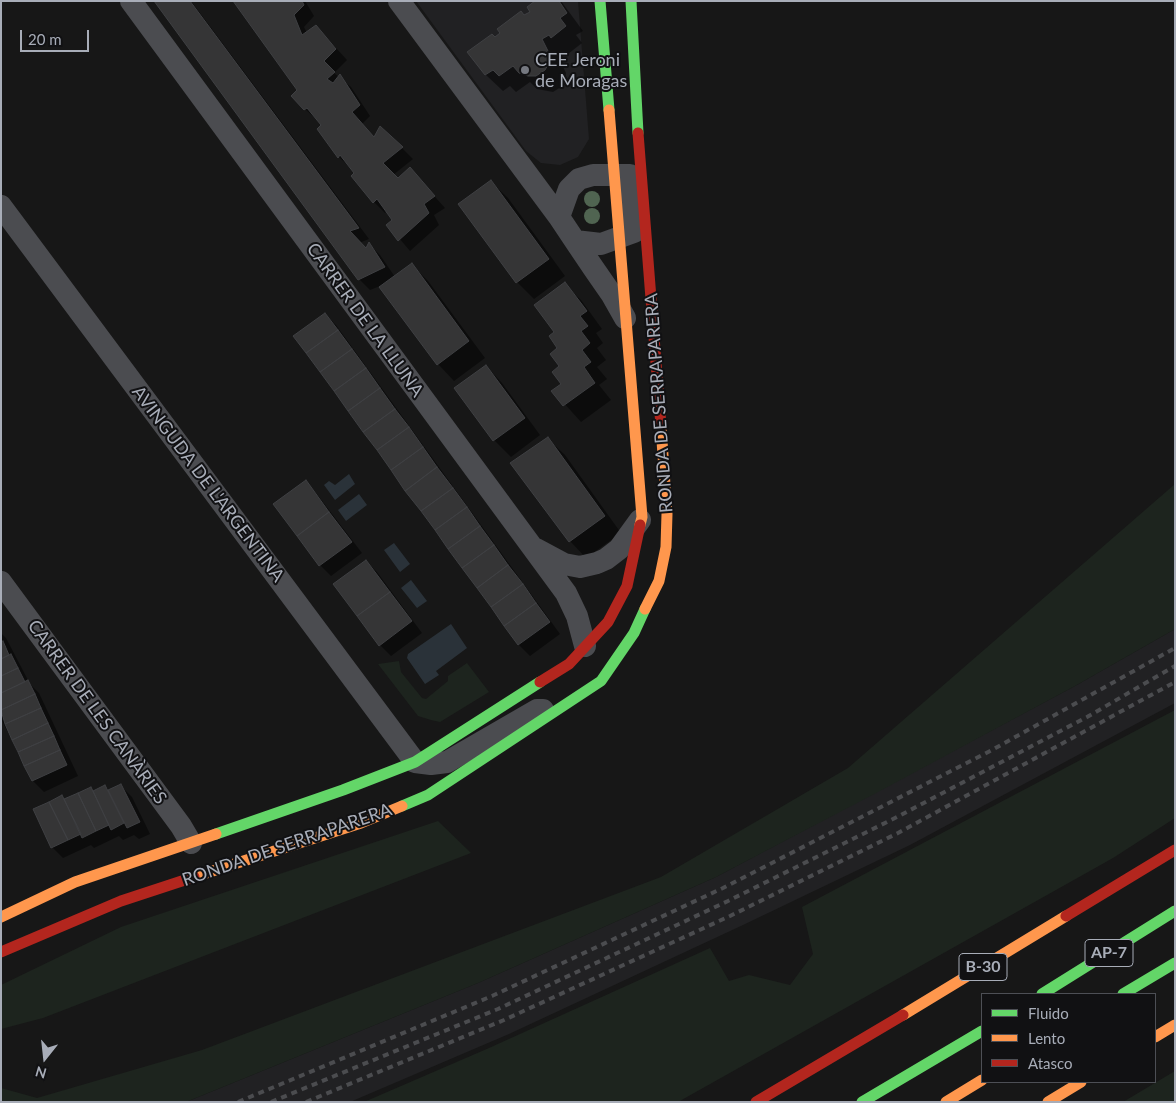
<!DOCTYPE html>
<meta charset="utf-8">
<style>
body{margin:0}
#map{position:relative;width:1176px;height:1103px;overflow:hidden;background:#171717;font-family:Lato,sans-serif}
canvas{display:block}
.frame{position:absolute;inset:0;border:2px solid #a8adb8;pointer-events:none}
.legend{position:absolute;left:981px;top:993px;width:175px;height:90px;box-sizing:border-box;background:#111113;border:1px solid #4d4f55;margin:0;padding:6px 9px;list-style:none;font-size:15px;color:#a8adb8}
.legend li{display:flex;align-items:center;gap:10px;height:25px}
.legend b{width:25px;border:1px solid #4d4f55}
.north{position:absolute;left:20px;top:1033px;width:50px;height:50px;-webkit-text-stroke:4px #111113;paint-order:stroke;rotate:196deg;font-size:14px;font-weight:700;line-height:20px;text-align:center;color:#a8adb8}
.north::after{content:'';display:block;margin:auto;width:18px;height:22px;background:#a8adb8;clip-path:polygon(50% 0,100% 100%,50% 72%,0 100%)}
.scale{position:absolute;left:20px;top:30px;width:69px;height:22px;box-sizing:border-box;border:2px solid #a8adb8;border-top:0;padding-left:6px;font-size:15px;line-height:18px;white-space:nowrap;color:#a8adb8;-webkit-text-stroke:4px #111113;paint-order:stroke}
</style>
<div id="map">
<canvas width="1176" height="1103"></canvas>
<div class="frame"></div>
<ul class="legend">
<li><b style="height:6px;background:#63d668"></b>Fluido</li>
<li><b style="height:6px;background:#ff974d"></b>Lento</li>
<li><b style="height:6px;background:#b3261e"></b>Atasco</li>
</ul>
<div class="north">N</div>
<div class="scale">20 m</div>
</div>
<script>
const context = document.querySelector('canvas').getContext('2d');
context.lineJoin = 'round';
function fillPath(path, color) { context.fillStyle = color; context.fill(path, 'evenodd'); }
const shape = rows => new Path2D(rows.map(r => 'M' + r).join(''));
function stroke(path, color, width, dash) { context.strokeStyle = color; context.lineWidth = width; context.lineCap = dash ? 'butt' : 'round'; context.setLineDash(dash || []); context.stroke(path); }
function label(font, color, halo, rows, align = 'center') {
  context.font = font + ' Lato,sans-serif'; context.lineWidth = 4; context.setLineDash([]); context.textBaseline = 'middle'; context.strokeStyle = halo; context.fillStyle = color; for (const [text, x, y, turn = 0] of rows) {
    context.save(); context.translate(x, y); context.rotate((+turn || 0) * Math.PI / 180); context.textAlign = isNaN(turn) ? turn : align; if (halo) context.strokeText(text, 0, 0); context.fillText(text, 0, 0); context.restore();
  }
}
const built = shape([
 [416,1,578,1,589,139,578,157,560,165,541,163,526,151],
 [1175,629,1175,703,910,845,743,925,509,1034,350,1102,186,1102,478,983,716,877,1075,686]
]);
const green = shape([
 [1175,484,1175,629,1075,686,880,791,716,877,478,983,186,1102,1,1102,1,1088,37,1098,202,1050,661,877,848,768],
 [399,661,401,672,422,698,426,699,448,681,448,676,467,663,489,692,440,722,431,720,418,716,378,664],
 [1175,710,1175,818,1113,858,678,1102,364,1102,489,1048,710,948,729,981,749,975,790,985,813,954,802,907],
 [438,821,471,853,43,1018,1,1029,1,985,121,927],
 [1175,1071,1175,1102,1123,1102]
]);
const water = shape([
 [349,474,355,484,335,500,324,485,329,481,335,485],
 [359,494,367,505,346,521,338,510],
 [394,543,410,564,400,572,384,550],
 [411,580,427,601,417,608,401,588],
 [451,624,467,648,436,671,439,675,425,684,407,658,408,654]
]);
const shadow = shape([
 [156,1,191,1,369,239,359,243,366,250,369,244,380,255,395,277,412,265,428,281,485,358,454,381,438,364,380,286,370,290,359,279],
 [234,1,305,1,314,16,304,27,307,33,316,26,347,60,334,73,351,87,370,116,362,124,375,138,402,148,413,159,393,175,398,179,410,169,445,208,434,215,439,225,410,251,388,225,394,221,387,211,385,213,374,202,356,173,339,157,319,129,323,125,305,109,299,90],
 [537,1,561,1,583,31,576,35,582,43,568,54,565,51,558,56,566,73,565,80,561,87,553,92,537,89,530,82,516,92,510,86,503,91,486,75,469,52,495,38,532,12],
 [491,182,508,198,565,276,534,299,517,282,460,205],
 [564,284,581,300,602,329,596,333,603,343,597,348,606,360,597,367,607,379,599,385,611,400,581,422,553,391,563,384,556,333],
 [325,314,336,325,560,634,530,656,519,645,295,336],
 [486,366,502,383,540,435,511,457,494,440],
 [548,439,565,455,621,533,586,558,570,541],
 [305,482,316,493,362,553,331,576,320,565],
 [366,561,377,572,422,633,391,656,380,645],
 [1,633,6,638,30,684,39,693,78,776,44,792,33,781,1,719],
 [105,786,110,791,121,786,132,797,150,834,139,839,134,835,123,840,119,836,94,848,91,845,63,858,52,847,62,797,65,800,90,788,94,792]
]);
const building = shape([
 [154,1,190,1,359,228,350,231,366,248,369,242,385,267,358,280,154,1],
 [233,1,302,1,304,5,294,15,302,35,316,25,336,49,324,61,335,72,327,79,333,83,340,74,360,105,352,112,374,137,380,126,403,147,383,163,398,178,410,167,435,196,424,204,429,213,398,241,386,225,392,220,377,199,373,203,351,176,354,173,340,155,338,158,317,129,321,125,307,108,304,110,291,96,297,90,233,1],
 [535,1,559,1,567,13,560,18,566,26,551,38,549,35,542,39,550,55,549,63,545,70,536,76,528,76,519,73,513,66,499,76,493,70,485,75,467,52,492,34,495,37,500,33,497,29,521,11,524,15,530,12,527,7,535,1],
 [491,180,549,259,516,283,458,204,491,180],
 [412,263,469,341,437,365,379,287,412,263],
 [565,282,587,311,580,316,588,326,581,331,590,343,582,350,591,362,584,367,595,383,563,406,551,391,561,384,552,372,559,366,550,354,557,348,549,336,554,332,534,305,565,282],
 [325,313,338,330,306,353,293,336,325,313],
 [338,330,352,349,320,372,306,353,338,330],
 [352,349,366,368,334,391,320,372,352,349],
 [486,365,525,418,493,441,454,388,486,365],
 [366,368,380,388,348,411,334,391,366,368],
 [380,388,395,409,363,432,348,411,380,388],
 [395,409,409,427,377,450,363,432,395,409],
 [409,427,423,447,391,470,377,450,409,427],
 [548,437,605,516,569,542,510,463,548,437],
 [423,447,437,467,405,491,391,470,423,447],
 [437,467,453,488,421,511,405,491,437,467],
 [306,480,329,512,297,536,273,504,306,480],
 [453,488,467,507,435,530,421,511,453,488],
 [467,507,480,526,448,549,435,530,467,507],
 [329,512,352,542,319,566,297,536,329,512],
 [480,526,494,545,462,568,448,549,480,526],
 [494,545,508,565,477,588,462,568,494,545],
 [366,560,390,592,357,616,333,584,366,560],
 [508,565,523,584,491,607,477,588,508,565],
 [523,584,536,603,504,626,491,607,523,584],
 [390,592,412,621,379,646,357,616,390,592],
 [536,603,550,622,518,645,504,626,536,603],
 [3,641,9,655,1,659,1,642,3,641],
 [11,654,18,668,1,676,1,659,11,654],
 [18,668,25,682,1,693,1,676,18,668],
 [28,680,35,694,1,710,1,693,28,680],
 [35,694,41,708,5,724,1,710,35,694],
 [41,708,48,723,12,740,5,724,41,708],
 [48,723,54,736,18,752,12,740,48,723],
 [54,736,60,750,24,766,18,752,54,736],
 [60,750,67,765,32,781,24,766,60,750],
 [121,784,140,822,127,828,108,790,121,784],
 [105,785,124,823,111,830,93,791,105,785],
 [91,787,109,825,96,831,78,793,91,787],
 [78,793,96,831,82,838,64,799,78,793],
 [62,795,81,834,68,840,49,802,62,795],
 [49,802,68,840,51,848,33,809,49,802]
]);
const street = shape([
 [131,1,566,593,577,616,585,646],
 [399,1,559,217],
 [1,206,415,762,431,764,447,762,537,710,543,710],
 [575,241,601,244,634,232,630,175,593,175,579,179,569,189,559,217,575,241,594,269,612,295,625,318],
 [536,549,564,564,580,567,597,563,606,559,619,549,640,520],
 [1,582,181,826,191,843]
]);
const fast = shape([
 [600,1,609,110],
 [631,1,638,133],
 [402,806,428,795,601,681,634,633,645,609],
 [216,834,343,790,415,762,540,682],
 [1042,994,1175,911],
 [1123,994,1175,963],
 [862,1102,982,1031]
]);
const slow = shape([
 [609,110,642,517,640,525],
 [645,609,659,581,666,547,667,514,661,426],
 [194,877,361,823,402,806],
 [1,917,75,882,216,834],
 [903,1015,1066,916],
 [1155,1037,1175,1025],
 [946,1102,982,1080],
 [1048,1102,1081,1082]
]);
const jam = shape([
 [638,133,661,426],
 [540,682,569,664,608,622,627,586,640,525],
 [1066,916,1175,850],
 [1,952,121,901,194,877],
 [756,1102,903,1015]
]);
const rail = shape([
 [238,1102,492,996,723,888,992,750,1175,648],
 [271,1102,498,1009,728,901,897,817,1087,717,1175,666],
 [306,1102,504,1020,730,916,898,833,1175,682]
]);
const trees = [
 [592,199],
 [592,216]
];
const markers = [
 [525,70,5,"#757880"]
];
const shields = [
 [1109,953,48],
 [983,967,48]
];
const shieldNames = [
 ["AP-7",1109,953],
 ["B-30",983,967]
];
const poiNames = [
 ["CEE Jeroni",535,60],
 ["de Moragas",535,81]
];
const streetNames = [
 ["CARRER DE LA LLUNA",365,320,54],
 ["RONDA DE SERRAPARERA",659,403,-94],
 ["AVINGUDA DE L'ARGENTINA",208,484,53],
 ["CARRER DE LES CANÀRIES",97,712,54],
 ["RONDA DE SERRAPARERA",287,845,-19]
];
fillPath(built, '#212123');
fillPath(green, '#1d241e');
fillPath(water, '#2a3239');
fillPath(shadow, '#0007');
fillPath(building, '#353536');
stroke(building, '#3f4043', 1);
stroke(street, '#4b4c50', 22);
stroke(fast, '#63d668', 11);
stroke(slow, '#ff974d', 11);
stroke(jam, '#b3261e', 11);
stroke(rail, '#4b4c4f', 4, [6, 5]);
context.fillStyle = '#506451';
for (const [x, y] of trees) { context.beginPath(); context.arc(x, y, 8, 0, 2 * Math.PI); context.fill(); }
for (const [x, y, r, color] of markers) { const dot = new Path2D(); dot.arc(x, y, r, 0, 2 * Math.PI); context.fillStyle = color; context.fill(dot); stroke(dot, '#111113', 2); }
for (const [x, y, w] of shields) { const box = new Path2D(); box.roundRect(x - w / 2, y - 13.5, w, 27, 4); context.fillStyle = '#111113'; context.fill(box); stroke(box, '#a8adb8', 1); }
label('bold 16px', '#a8adb8', null, shieldNames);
label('18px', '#a8adb8', '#111113', poiNames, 'left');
label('18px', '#a8adb8', '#111113', streetNames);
</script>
